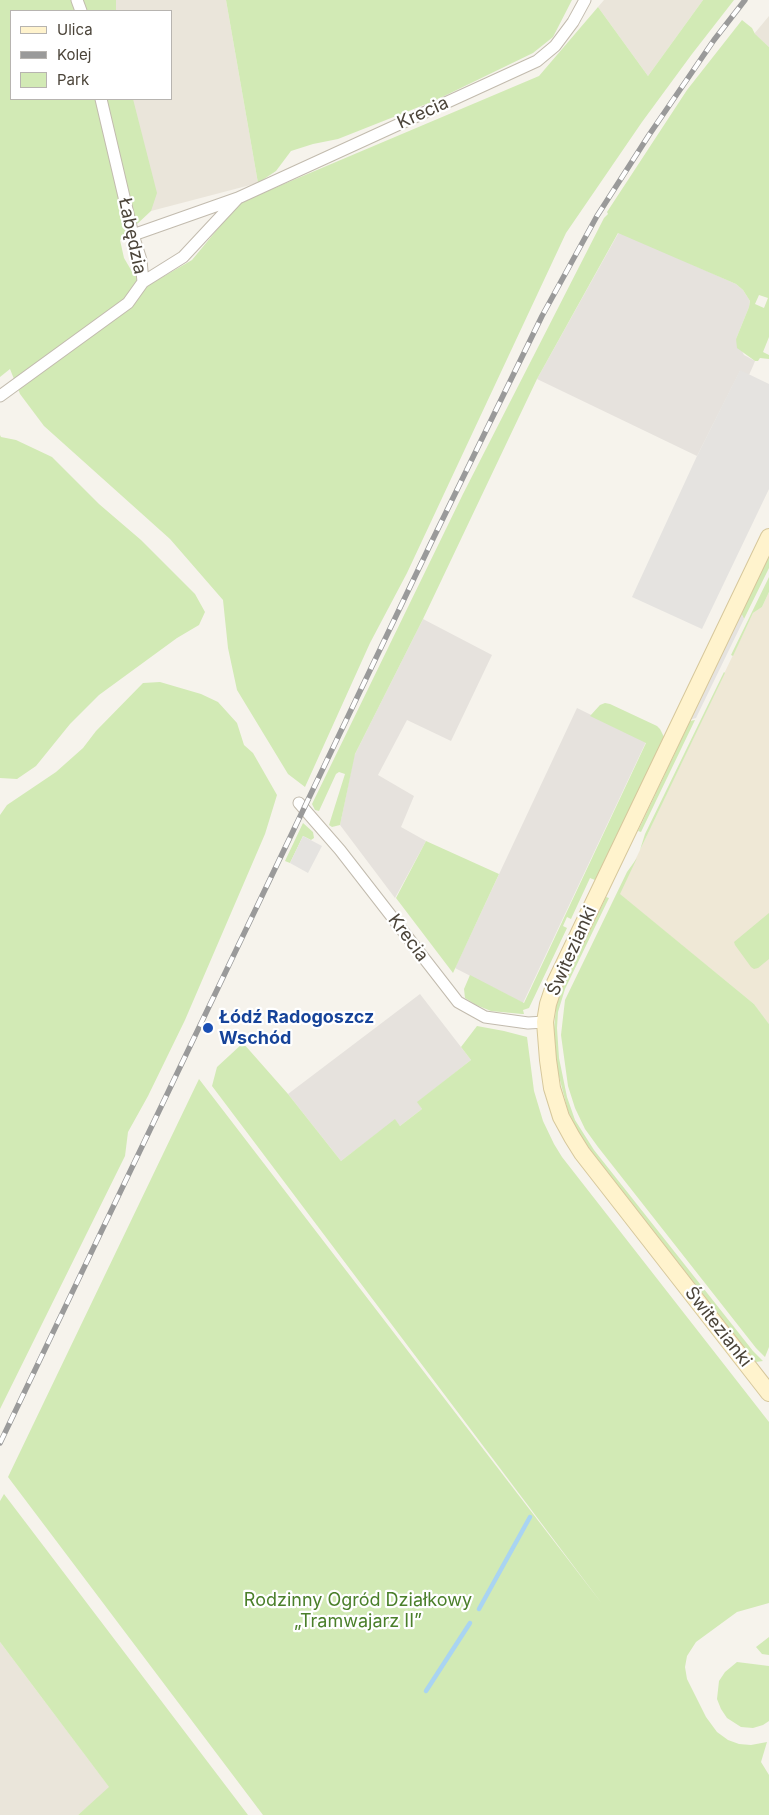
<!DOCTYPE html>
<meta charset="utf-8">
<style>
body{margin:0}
#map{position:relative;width:769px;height:1815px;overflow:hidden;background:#f6f3ec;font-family:Inter,sans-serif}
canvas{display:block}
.legend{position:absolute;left:10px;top:10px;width:162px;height:90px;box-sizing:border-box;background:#fff;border:1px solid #b7b4b0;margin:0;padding:6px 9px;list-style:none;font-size:15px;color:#4b4439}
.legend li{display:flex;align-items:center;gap:10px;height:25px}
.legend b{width:25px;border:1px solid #b7b4b0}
</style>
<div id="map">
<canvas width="769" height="1815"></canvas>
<ul class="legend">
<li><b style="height:6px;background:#fff3cd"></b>Ulica</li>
<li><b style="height:6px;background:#9a9a9a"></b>Kolej</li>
<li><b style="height:14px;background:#d2eab5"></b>Park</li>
</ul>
</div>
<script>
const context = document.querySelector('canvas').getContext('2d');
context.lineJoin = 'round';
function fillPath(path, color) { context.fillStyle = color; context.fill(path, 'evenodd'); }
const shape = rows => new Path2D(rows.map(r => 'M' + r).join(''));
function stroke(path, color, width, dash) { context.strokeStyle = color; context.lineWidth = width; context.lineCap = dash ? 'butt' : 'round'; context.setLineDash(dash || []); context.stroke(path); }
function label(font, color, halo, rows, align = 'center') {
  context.font = font + ' Inter,sans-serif'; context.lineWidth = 4.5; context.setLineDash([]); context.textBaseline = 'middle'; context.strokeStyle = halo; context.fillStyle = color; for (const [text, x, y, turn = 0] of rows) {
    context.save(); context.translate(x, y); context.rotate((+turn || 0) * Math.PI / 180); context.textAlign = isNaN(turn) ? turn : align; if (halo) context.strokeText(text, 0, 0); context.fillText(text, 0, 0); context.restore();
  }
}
const residential = shape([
 [111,0,226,0,258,183,151,211,130,99,171,99,171,11,113,11],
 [604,0,703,0,648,76,598,7],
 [769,16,769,47,754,34],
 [0,1642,110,1788,78,1815,0,1815]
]);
const industrial = shape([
 [619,232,736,284,743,290,750,301,749,307,736,339,744,355,755,361,753,366,749,375,740,371,697,456,537,379],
 [423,619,492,655,451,741,407,720,378,775,414,796,401,827,426,841,395,898,340,825,354,756],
 [577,708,646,742,523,1003,455,968],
 [420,994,471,1060,418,1102,422,1109,400,1126,395,1120,341,1161,288,1094]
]);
const education = shape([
 [769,592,769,1024,754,1004,619,894,753,613,762,607]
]);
const green = shape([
 [0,0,116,0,116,11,11,11,11,99,133,99,157,193,151,211,120,240,124,258,134,275,154,282,192,260,239,203,539,76,598,7,648,76,703,0,734,0,692,54,642,122,566,233,407,573,370,643,305,787,288,774,237,690,228,648,223,600,170,539,44,426,20,394,10,369,0,377],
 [226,0,572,0,553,37,533,53,434,101,338,139,313,144,291,151,276,171,258,183],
 [742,20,752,28,755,34,769,47,769,337,763,352,769,355,769,359,760,358,758,361,755,361,737,348,736,339,749,307,750,301,743,290,736,284,618,233,537,379,423,619,355,754,340,825,332,827,329,825,345,774,339,772,336,774,319,811,315,810,312,804,463,494,604,218,608,214,607,212,687,90],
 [759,295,768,298,764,308,755,304],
 [0,435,1,437,16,440,52,457,99,504,141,540,195,594,205,612,199,625,177,638,99,695,70,724,36,766,17,779,0,778],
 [769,554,769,568,744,619,741,613],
 [769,577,769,592,762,607,753,613,733,656,731,655],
 [724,672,725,673,640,850,645,834],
 [160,682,201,694,218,702,237,723,244,745,253,753,277,795,265,834,185,1020,148,1096,128,1132,125,1156,0,1409,0,815,7,805,56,772,83,748,96,731,143,683],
 [605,703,610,704,657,726,660,729,664,737,595,880,590,878,571,919,567,917,563,926,567,928,529,1008,523,1010,524,1014,522,1014,491,1011,476,1005,465,998,464,989,470,975,524,1003,646,743,590,716,600,705],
 [695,720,641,832,638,831,690,721],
 [303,823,313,832,314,838,311,840,303,836,290,863,285,861],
 [426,841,499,874,453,973,396,898],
 [637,858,620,894,754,1004,769,1024,769,1347,765,1357,756,1348,598,1147,585,1129,575,1108,568,1086,561,1035,565,1000,627,872],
 [606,897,609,898,565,989,558,1012,557,1028,559,1058,567,1097,575,1120,594,1150,753,1351,763,1361,756,1362,592,1152,579,1134,568,1111,557,1069,554,1029,556,1007,562,989],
 [769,913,769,959,758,968,754,969,751,967,735,945,734,942],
 [477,1026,504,1031,527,1037,534,1091,543,1121,554,1144,562,1157,769,1422,769,1603,737,1612,696,1642,687,1656,685,1667,687,1679,706,1717,717,1732,728,1740,739,1744,751,1745,767,1742,761,1762,769,1775,769,1815,263,1815,8,1477,199,1079,603,1605,212,1086,217,1067,243,1043,288,1094,341,1161,395,1119,400,1126,422,1109,417,1102,471,1060,461,1047],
 [4,1494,248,1815,78,1815,109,1787,0,1642,0,1501],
 [769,1637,769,1655,762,1654,756,1647],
 [737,1662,769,1666,769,1721,763,1725,753,1728,741,1727,727,1718,721,1709,717,1699,719,1681,725,1672]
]);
const parking = shape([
 [740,370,769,384,769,489,702,629,632,597,697,456],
 [741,613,744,619,696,718,689,720],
 [303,836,322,846,308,873,290,863]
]);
const stream = shape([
 [479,1609,530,1517],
 [426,1691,470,1623]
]);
const street = shape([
 [77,0,81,11],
 [238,198,537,61,555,46,573,22,585,0],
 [133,235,238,198,183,257,143,282],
 [0,396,128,303,143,282,141,260,133,235,101,99],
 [299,803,340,850,458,1002,485,1017,528,1023,545,1022]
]);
const secondary = shape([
 [769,537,555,983,548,1004,545,1022,548,1060,552,1088,561,1117,572,1137,582,1153,769,1393]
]);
const rail = shape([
 [0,1443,431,543,542,316,597,216,649,135,714,40,745,0]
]);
const markers = [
 [208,1028,6,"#1a4fb4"]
];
const streetNames = [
 ["Krecia",423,113,-24],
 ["Łabędzia",132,236,78],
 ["Krecia",408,938,53],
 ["Świtezianki",572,951,-66],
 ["Świtezianki",718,1327,52]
];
const transitNames = [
 ["Łódź Radogoszcz",219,1018],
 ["Wschód",219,1039]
];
const parkNames = [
 ["Rodzinny Ogród Działkowy",358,1601],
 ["„Tramwajarz II”",358,1622]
];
fillPath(residential, '#eae5da');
fillPath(industrial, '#e6e2dd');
fillPath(education, '#efe8d6');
fillPath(green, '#d2eab5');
fillPath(parking, '#e5e3e0');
stroke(stream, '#a9d4f2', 4.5);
stroke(street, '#c2bbae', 13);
stroke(secondary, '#d6c79b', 18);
stroke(street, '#fff', 11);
stroke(secondary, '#fff3cd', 16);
stroke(rail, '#9a9a9a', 5.5);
stroke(rail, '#fff', 4, [11]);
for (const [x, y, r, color] of markers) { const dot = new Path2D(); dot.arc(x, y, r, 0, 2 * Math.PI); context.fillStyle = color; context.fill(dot); stroke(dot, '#fff', 2); }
label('18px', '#4b4439', '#fff', streetNames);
label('bold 18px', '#164399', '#fff', transitNames, 'left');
label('18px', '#4a7f2a', '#fff', parkNames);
</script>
